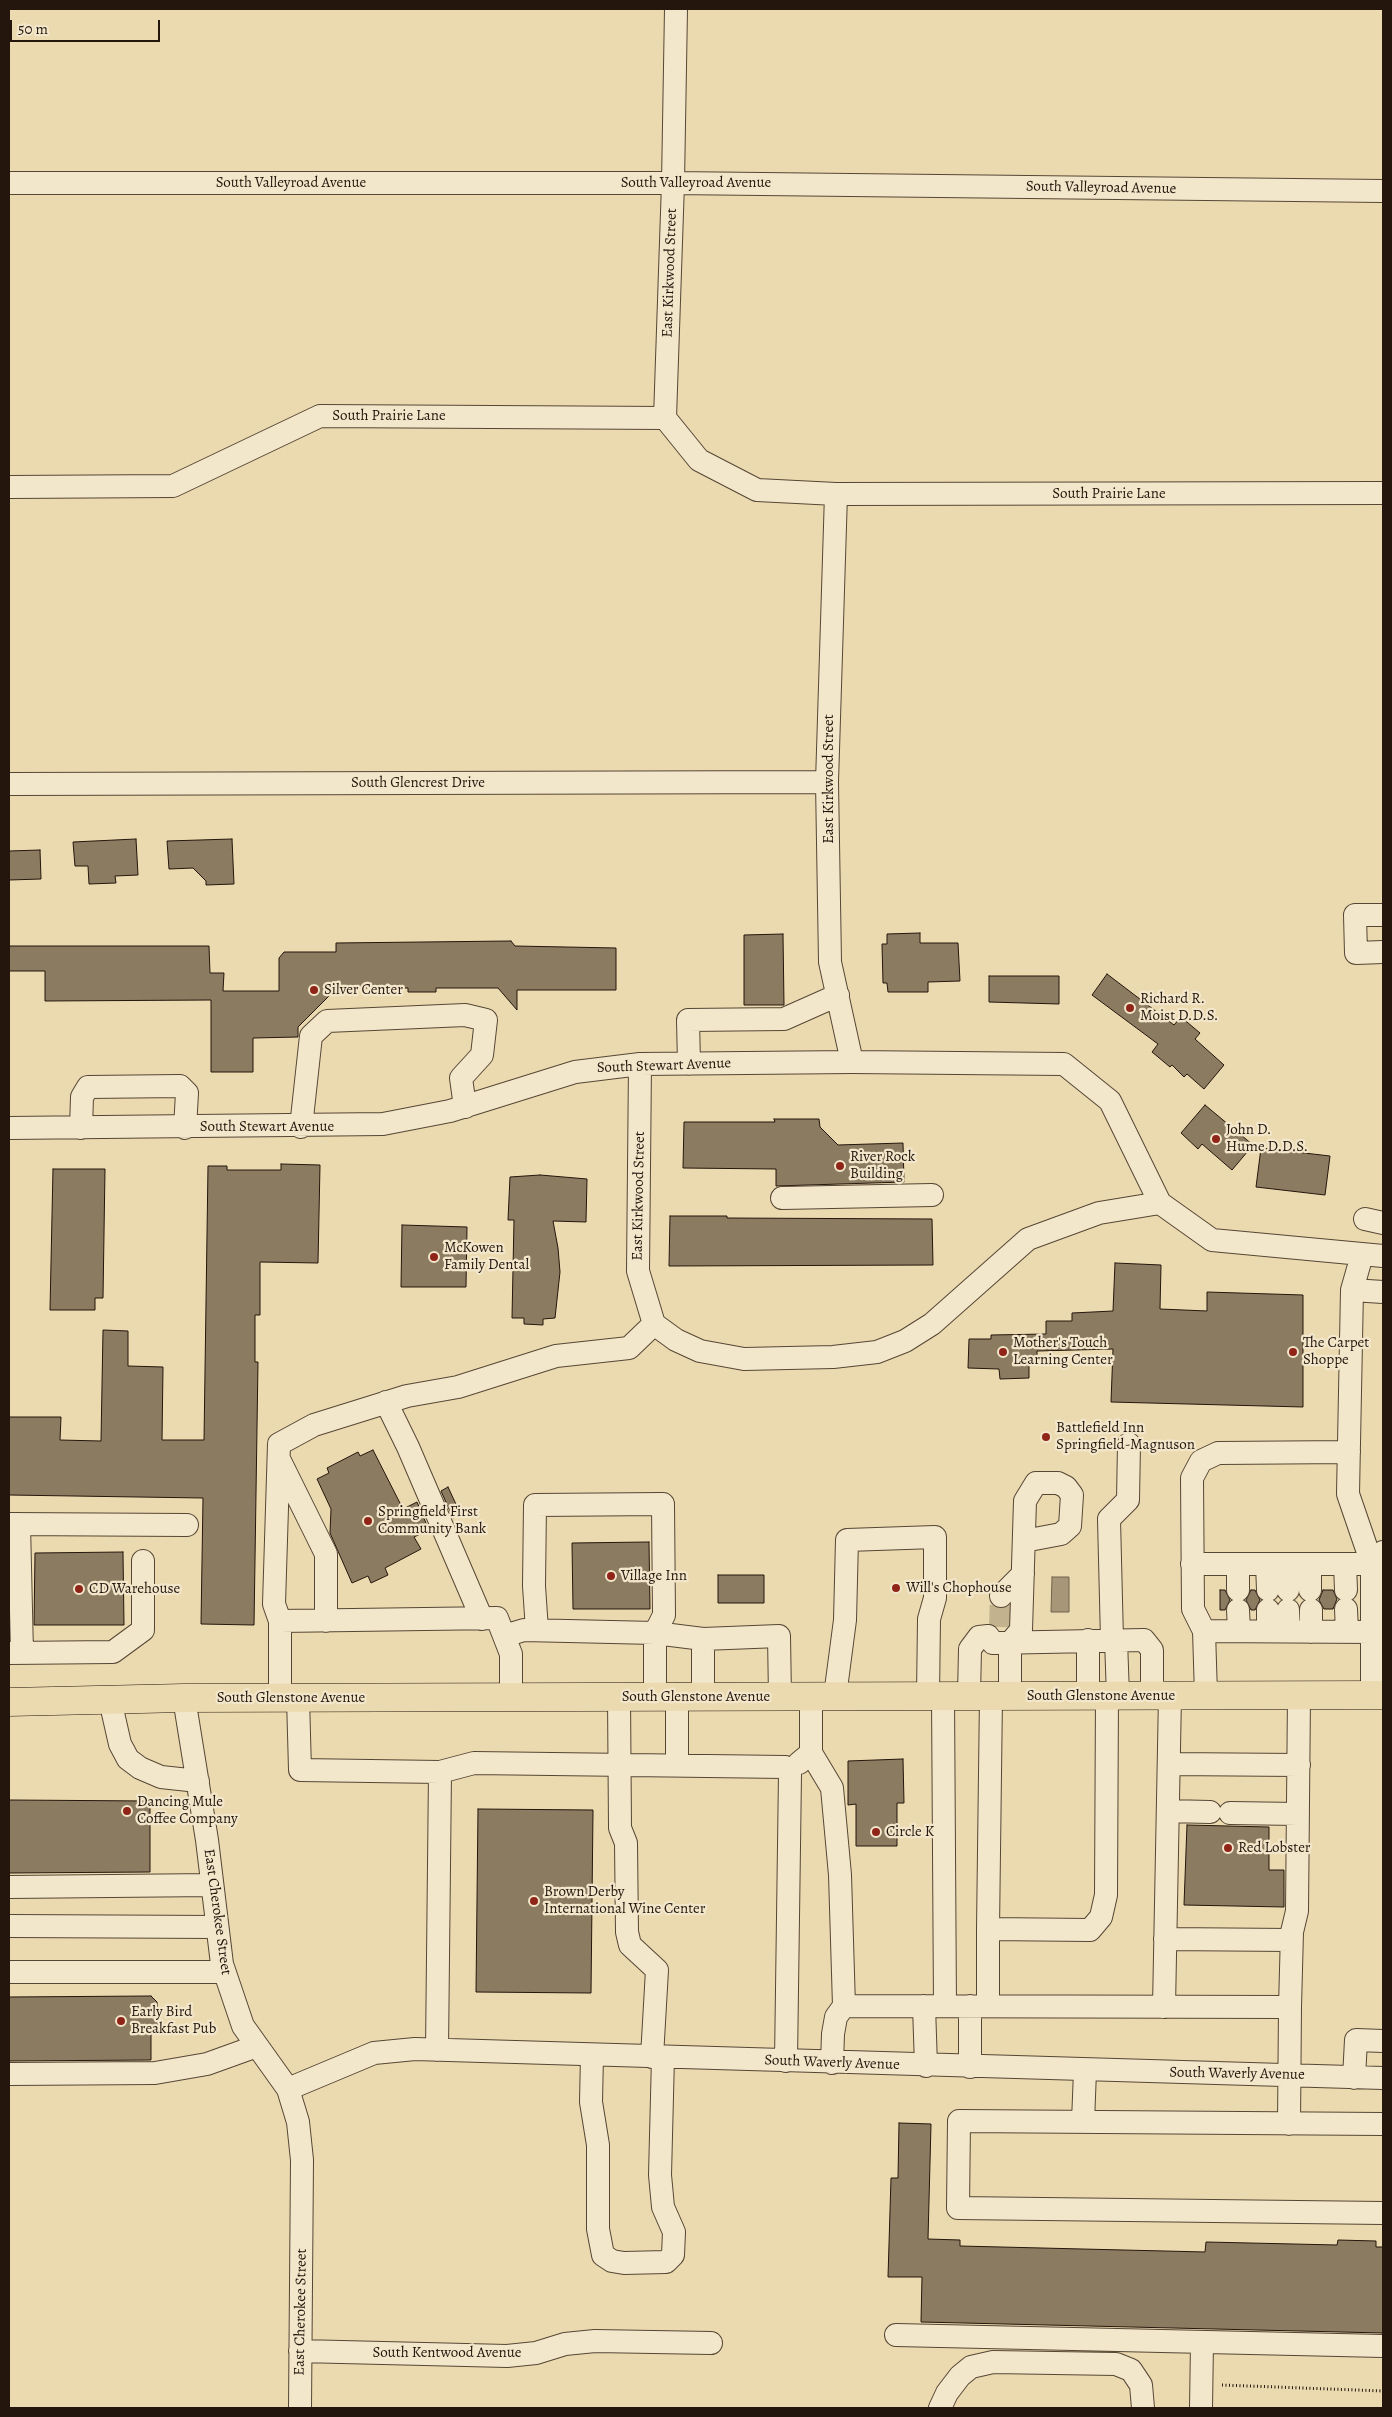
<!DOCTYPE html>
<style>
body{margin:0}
#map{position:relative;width:1392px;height:2417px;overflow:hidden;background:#ebd9af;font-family:Alegreya,serif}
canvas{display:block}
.frame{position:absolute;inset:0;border:10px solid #24160c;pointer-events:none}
.scale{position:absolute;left:10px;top:20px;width:150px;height:22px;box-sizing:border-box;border:2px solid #24160c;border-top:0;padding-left:6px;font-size:15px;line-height:18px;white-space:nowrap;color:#24160c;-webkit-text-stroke:4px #f2e6cb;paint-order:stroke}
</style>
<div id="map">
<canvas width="1392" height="2417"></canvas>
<div class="frame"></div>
<div class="scale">50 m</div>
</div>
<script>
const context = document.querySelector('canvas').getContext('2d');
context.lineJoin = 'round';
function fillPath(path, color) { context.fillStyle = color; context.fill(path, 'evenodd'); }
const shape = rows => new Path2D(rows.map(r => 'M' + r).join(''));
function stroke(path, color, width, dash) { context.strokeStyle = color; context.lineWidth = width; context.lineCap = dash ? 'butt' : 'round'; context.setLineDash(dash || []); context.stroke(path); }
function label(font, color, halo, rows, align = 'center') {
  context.font = font + ' Alegreya,serif'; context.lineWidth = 4.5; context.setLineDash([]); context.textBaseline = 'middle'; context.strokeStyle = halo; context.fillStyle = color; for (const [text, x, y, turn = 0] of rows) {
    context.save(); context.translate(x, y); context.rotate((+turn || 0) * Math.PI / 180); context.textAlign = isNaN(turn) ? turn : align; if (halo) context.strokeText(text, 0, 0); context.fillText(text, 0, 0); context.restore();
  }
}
const water = shape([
 [1052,1577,1069,1577,1069,1612,1051,1612,1052,1577]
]);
const building = shape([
 [136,839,138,875,115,876,116,883,89,884,88,866,75,866,73,842,136,839],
 [232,839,234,884,206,885,206,881,193,868,169,869,167,841,232,839],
 [40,850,41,879,9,880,9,851,40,850],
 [920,933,920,943,958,943,960,981,928,982,928,992,888,992,887,983,883,983,882,944,887,944,887,934,920,933],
 [783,934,784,1005,744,1005,744,935,783,934],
 [511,941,515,946,616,948,616,990,517,990,517,1010,498,988,436,988,436,992,408,992,408,988,349,988,349,992,333,992,298,1027,298,1037,253,1038,253,1072,211,1072,211,1000,45,1001,45,971,9,971,9,946,209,946,210,973,224,973,223,991,279,991,279,958,284,952,336,952,336,943,511,941],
 [1107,974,1174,1025,1181,1017,1200,1033,1195,1039,1224,1065,1204,1089,1187,1074,1184,1077,1172,1065,1170,1067,1152,1052,1158,1044,1092,995,1107,974],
 [989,976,1059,976,1059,1004,989,1002,989,976],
 [1205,1105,1253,1145,1232,1170,1202,1144,1198,1149,1181,1133,1205,1105],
 [774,1119,819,1119,820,1127,838,1145,903,1143,904,1182,776,1186,776,1169,683,1168,684,1122,775,1122,774,1119],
 [1261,1148,1330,1156,1325,1195,1256,1187,1261,1148],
 [281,1164,320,1165,318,1263,260,1262,260,1315,255,1315,255,1362,258,1362,254,1625,201,1624,203,1498,9,1495,9,1417,61,1417,60,1440,101,1441,103,1330,128,1331,128,1366,163,1367,162,1440,204,1440,208,1166,227,1166,227,1170,281,1170,281,1164],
 [53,1169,105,1169,103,1298,95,1298,95,1310,50,1310,53,1169],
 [540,1175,587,1179,586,1222,553,1221,558,1248,560,1272,555,1318,543,1319,543,1325,524,1324,524,1318,512,1318,514,1220,508,1220,510,1177,540,1175],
 [670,1216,727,1216,727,1218,932,1219,933,1265,669,1266,670,1216],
 [402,1225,467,1227,466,1287,401,1287,402,1225],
 [1115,1263,1161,1265,1160,1309,1207,1311,1207,1292,1303,1295,1303,1407,1111,1402,1113,1349,1037,1351,1037,1365,1029,1365,1029,1378,1000,1379,999,1369,968,1368,969,1339,991,1339,991,1335,1046,1334,1046,1321,1072,1321,1072,1313,1113,1311,1115,1263],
 [373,1450,403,1509,417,1502,429,1530,414,1537,421,1549,385,1568,388,1575,371,1583,368,1576,352,1583,330,1533,331,1509,317,1479,329,1473,327,1468,358,1452,360,1456,373,1450],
 [448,1487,461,1515,453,1518,441,1491,448,1487],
 [649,1542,650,1609,573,1609,572,1543,649,1542],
 [123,1552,124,1625,34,1625,35,1553,123,1552],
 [718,1575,764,1575,764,1603,718,1603,718,1575],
 [1220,1590,1225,1590,1230,1600,1225,1610,1220,1610,1220,1590],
 [1251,1590,1255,1590,1260,1600,1255,1610,1251,1610,1246,1600,1251,1590],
 [1323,1590,1333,1590,1337,1599,1333,1609,1324,1609,1319,1600,1323,1590],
 [903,1759,904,1803,897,1803,897,1846,856,1846,856,1804,848,1805,848,1761,903,1759],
 [9,1800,150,1801,150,1872,9,1873,9,1800],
 [478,1809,593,1810,591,1993,476,1992,478,1809],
 [1187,1825,1269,1827,1269,1870,1284,1870,1284,1907,1184,1905,1187,1825],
 [151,1996,157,2002,158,2031,151,2031,151,2060,9,2061,9,1997,151,1996],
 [899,2123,931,2124,928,2239,960,2240,960,2246,1205,2252,1206,2242,1337,2245,1338,2240,1376,2241,1376,2247,1383,2247,1383,2333,921,2322,922,2277,888,2277,891,2178,898,2178,899,2123]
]);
const minorTunnel = shape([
 [1000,1627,1001,1596]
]);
const path = shape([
 [1222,2385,1383,2391]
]);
const minor = shape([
 [9,183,673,183,1383,191],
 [665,418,699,460,757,490,836,494,1383,493],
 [665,418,673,183,676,9],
 [9,487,173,486,320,416,665,418],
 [836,494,827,782,830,962,852,1062],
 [9,784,827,782],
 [1383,915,1355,915,1356,953,1383,952],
 [640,1064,638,1271,654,1324],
 [689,1064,688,1020,784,1019,838,995],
 [301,1127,311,1036,327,1021,465,1015,486,1020,482,1055,461,1078,465,1107],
 [9,1128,383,1124,450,1111,575,1072,640,1064,852,1062,1064,1064,1110,1101,1160,1203],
 [81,1128,82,1097,88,1087,180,1086,187,1093,185,1128],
 [782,1198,932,1195],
 [1365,1219,1383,1223],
 [1352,1290,1383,1292],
 [654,1324,676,1340,700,1351,744,1359,833,1357,877,1352,905,1341,932,1324,1028,1239,1099,1213,1160,1203,1212,1240,1383,1256],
 [386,1402,408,1447,482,1619],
 [279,1459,326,1554,326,1621],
 [9,1524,187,1525],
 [19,1524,22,1653],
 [1192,1564,1372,1564,1348,1494,1352,1290,1362,1255],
 [1267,1564,1268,1590],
 [1288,1564,1288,1590],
 [1310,1564,1310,1590],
 [1345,1564,1346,1590],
 [1238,1590,1238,1564],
 [1001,1596,1023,1574],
 [1346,1609,1347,1632],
 [1238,1610,1239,1631],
 [1288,1610,1289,1631],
 [1311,1610,1311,1632],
 [280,1621,274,1604,279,1444,314,1425,407,1396,458,1387,556,1356,629,1348,654,1324],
 [537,1630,534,1586,535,1505,663,1504,664,1615,655,1633,703,1639],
 [1204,1631,1193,1609,1192,1478,1201,1461,1218,1453,1349,1452],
 [1268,1631,1268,1610],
 [504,1636,524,1630,655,1633,655,1697],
 [1112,1640,1109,1519,1128,1500,1129,1444],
 [1116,1640,1118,1696],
 [9,1653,113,1652,143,1630,143,1561],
 [1206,1695,1204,1631,1373,1632],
 [1372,1695,1372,1564,1383,1552],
 [835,1696,845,1620,847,1540,935,1537,935,1598,929,1619,928,1696],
 [943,1696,945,2006],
 [969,1696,970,1649,979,1637,988,1636,993,1643,1144,1640,1152,1650,1152,1696],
 [991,1696,988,1929,1090,1930,1101,1917,1106,1895,1107,1696],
 [1010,1696,1010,1643,1021,1630,1025,1501,1036,1483,1058,1483,1066,1487,1072,1495,1070,1526,1061,1534,1024,1541],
 [1088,1696,1088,1640],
 [619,1697,620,1828,626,1843,627,1932,630,1945,657,1970,652,2057],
 [677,1697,677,1765],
 [703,1697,703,1639,779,1636,780,1697],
 [184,1698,207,1840,222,1964,243,2026,288,2089,298,2122,302,2160,300,2408],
 [280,1698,280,1621,497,1618,511,1654,511,1697],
 [298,1698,300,1770,440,1772,437,2050],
 [110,1700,120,1744,128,1759,140,1768,161,1777,198,1781],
 [811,1753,832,1788,840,1875,844,2006],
 [799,1763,811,1753,811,1697],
 [1169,1764,1299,1765],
 [440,1772,474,1763,785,1767,790,1774,786,2061],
 [1168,1811,1210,1812],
 [1230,1813,1298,1814],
 [9,1887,212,1885],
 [9,1926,217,1927],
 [1165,1939,1291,1940],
 [9,1972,224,1972],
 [988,2005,988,1929],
 [924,2006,926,2066],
 [1164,2007,1170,1696],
 [1290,2007,1292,1932,1297,1911,1299,1695],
 [592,2055,591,2102,598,2145,598,2229,603,2255,612,2261,624,2263,666,2262,673,2255,674,2232,663,2207,660,2175,663,2057],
 [832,2063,833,2034,836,2017,844,2006,1290,2007,1289,2124],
 [970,2067,970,2006],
 [9,2074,155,2073,207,2064,257,2046],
 [1354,2078,1356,2040,1383,2041],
 [288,2089,374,2053,415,2049,1383,2078],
 [1083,2122,1085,2071],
 [1383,2124,959,2121,958,2208,1383,2213],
 [896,2335,1383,2346],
 [300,2351,507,2356,536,2353,565,2344,595,2341,711,2343],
 [940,2408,947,2393,960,2376,971,2367,993,2362,1116,2364,1131,2370,1141,2385,1143,2408],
 [1201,2408,1202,2342]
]);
const major = shape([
 [9,1702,184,1698,1383,1695]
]);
const markers = [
 [314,990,5,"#8f2418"],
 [1130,1008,5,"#8f2418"],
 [1216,1139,5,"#8f2418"],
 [840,1166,5,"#8f2418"],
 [434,1257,5,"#8f2418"],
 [1003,1352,5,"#8f2418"],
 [1293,1352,5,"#8f2418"],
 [1046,1437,5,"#8f2418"],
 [368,1521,5,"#8f2418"],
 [611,1576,5,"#8f2418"],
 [896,1588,5,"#8f2418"],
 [79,1589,5,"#8f2418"],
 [127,1811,5,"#8f2418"],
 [876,1832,5,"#8f2418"],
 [1228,1848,5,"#8f2418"],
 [534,1901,5,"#8f2418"],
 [121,2021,5,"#8f2418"]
];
const streetNames = [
 ["South Valleyroad Avenue",291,183],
 ["South Valleyroad Avenue",696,183],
 ["South Valleyroad Avenue",1101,188,1],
 ["East Kirkwood Street",670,273,-88],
 ["South Prairie Lane",389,416],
 ["South Prairie Lane",1109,494],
 ["East Kirkwood Street",829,779,-90],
 ["South Glencrest Drive",418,783],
 ["South Stewart Avenue",664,1066,-2],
 ["South Stewart Avenue",267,1127],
 ["East Kirkwood Street",639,1196,-89],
 ["South Glenstone Avenue",1101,1696],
 ["South Glenstone Avenue",696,1697],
 ["South Glenstone Avenue",291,1698],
 ["East Cherokee Street",217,1912,82],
 ["South Waverly Avenue",832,2063,2],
 ["South Waverly Avenue",1237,2074,1],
 ["East Cherokee Street",301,2312,-89],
 ["South Kentwood Avenue",447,2353]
];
const poiNames = [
 ["Silver Center",324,990],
 ["Richard R.",1140,999],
 ["Moist D.D.S.",1140,1016],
 ["John D.",1226,1130],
 ["Hume D.D.S.",1226,1147],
 ["River Rock",850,1157],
 ["Building",850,1174],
 ["McKowen",444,1248],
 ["Family Dental",444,1265],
 ["Mother's Touch",1013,1343],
 ["Learning Center",1013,1360],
 ["The Carpet",1303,1343],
 ["Shoppe",1303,1360],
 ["Battlefield Inn",1056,1428],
 ["Springfield-Magnuson",1056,1445],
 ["Springfield First",378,1512],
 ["Community Bank",378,1529],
 ["Village Inn",621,1576],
 ["Will's Chophouse",906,1588],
 ["CD Warehouse",89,1589],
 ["Dancing Mule",137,1802],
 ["Coffee Company",137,1819],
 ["Circle K",886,1832],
 ["Red Lobster",1238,1848],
 ["Brown Derby",544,1892],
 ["International Wine Center",544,1909],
 ["Early Bird",131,2012],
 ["Breakfast Pub",131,2029]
];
fillPath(water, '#a79778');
stroke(water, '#73634d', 1);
fillPath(building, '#8b7b61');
stroke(building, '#24160c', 1);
stroke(minorTunnel, '#c3b28e', 22, [22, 11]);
stroke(minor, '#564735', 24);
stroke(major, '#24160c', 29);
stroke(path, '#24160c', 3, [1, 2.5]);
stroke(minor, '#f2e6cb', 22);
stroke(major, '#ebd9af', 28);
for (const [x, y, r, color] of markers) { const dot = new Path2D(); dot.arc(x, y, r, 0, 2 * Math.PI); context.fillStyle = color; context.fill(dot); stroke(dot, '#f2e6cb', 2); }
label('15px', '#24160c', '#f2e6cb', streetNames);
label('15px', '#24160c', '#f2e6cb', poiNames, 'left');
</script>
